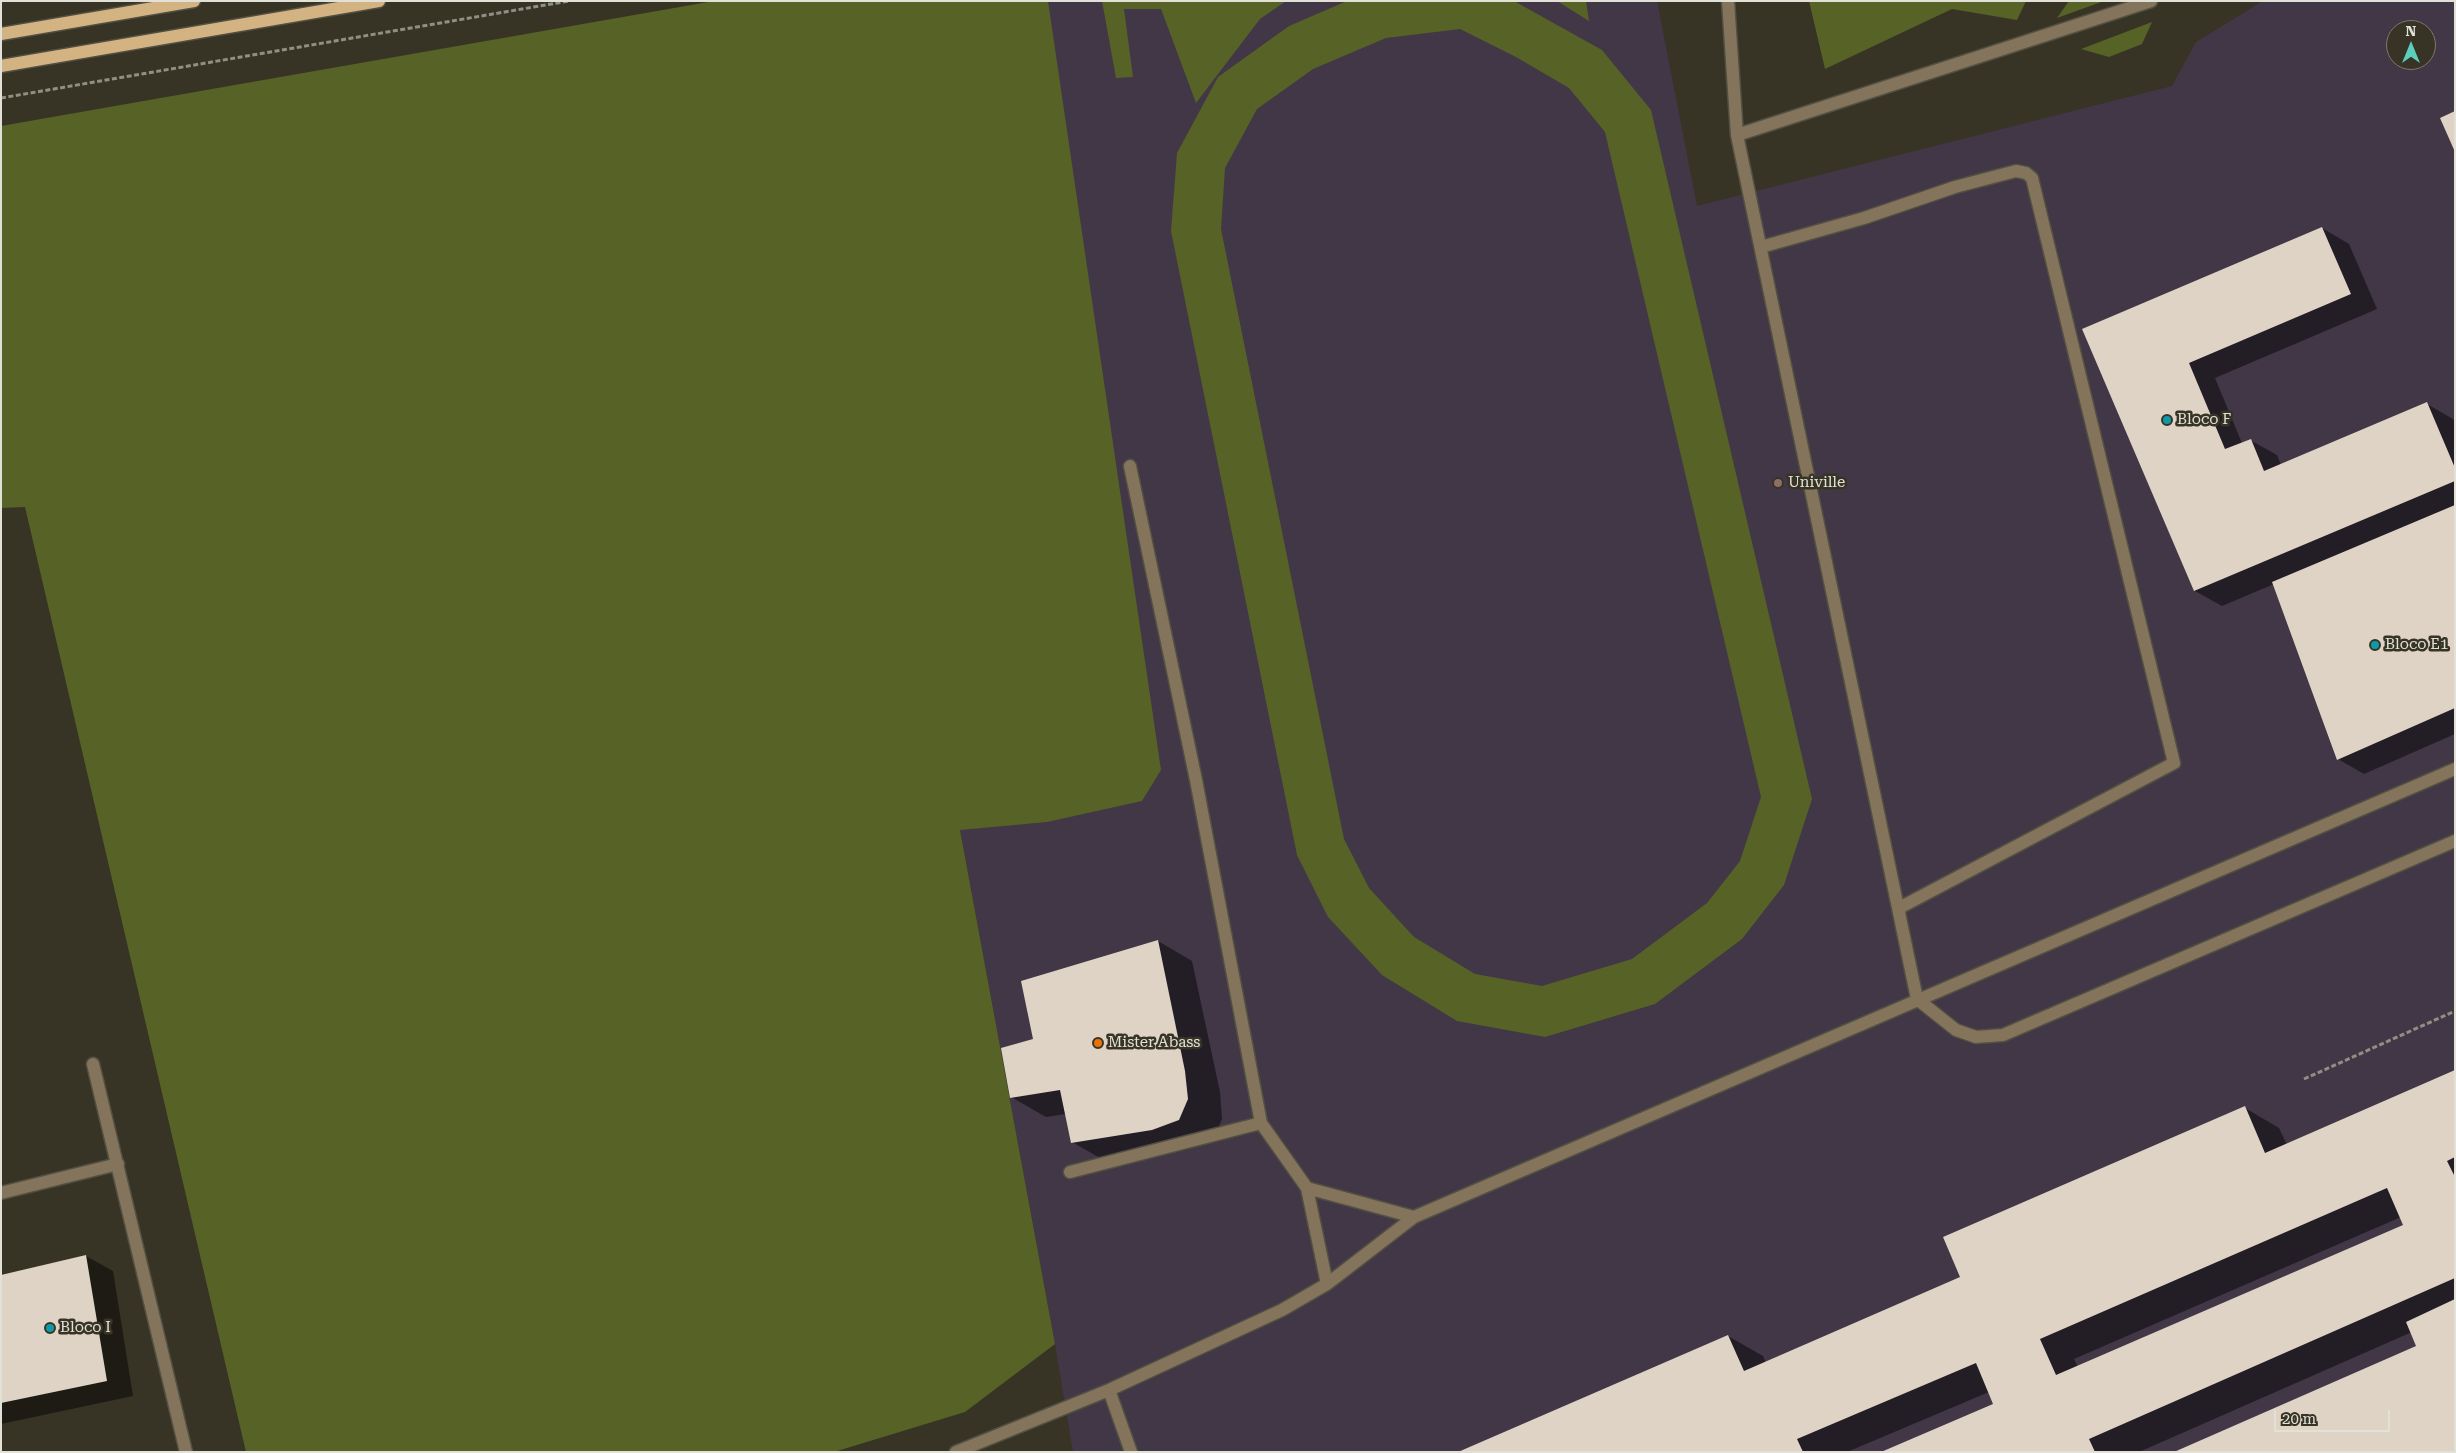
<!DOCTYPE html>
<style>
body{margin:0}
#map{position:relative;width:2456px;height:1453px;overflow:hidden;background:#373426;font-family:"Roboto Serif",serif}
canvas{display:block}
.frame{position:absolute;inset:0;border:2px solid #e2e1d8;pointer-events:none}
.north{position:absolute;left:2386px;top:20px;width:50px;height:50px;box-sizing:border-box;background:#373426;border:1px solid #7b796d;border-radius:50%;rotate:0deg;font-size:14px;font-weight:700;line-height:20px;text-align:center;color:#e2e1d8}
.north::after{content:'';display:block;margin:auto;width:18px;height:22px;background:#5bcebc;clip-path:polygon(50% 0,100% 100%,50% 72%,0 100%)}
.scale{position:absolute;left:2274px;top:1410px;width:116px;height:22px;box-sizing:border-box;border:2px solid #e2e1d8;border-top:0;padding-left:6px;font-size:15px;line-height:18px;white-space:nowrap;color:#e2e1d8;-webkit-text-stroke:4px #373426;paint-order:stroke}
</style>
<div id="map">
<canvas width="2456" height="1453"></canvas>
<div class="frame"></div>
<div class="north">N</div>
<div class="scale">20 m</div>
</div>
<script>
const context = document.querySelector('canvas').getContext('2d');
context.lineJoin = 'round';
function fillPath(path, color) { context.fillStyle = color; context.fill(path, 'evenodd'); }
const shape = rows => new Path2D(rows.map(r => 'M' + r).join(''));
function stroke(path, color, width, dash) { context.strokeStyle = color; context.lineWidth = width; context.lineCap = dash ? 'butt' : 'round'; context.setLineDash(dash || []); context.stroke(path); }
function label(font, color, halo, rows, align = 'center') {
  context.font = font + ' "Roboto Serif",serif'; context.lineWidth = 5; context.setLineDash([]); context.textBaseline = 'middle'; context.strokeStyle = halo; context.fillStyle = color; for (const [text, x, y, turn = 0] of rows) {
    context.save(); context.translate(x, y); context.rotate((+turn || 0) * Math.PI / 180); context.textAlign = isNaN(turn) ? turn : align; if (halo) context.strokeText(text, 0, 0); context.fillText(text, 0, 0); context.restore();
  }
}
const education = shape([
 [1046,1,1657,1,1697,206,2172,86,2196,42,2263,1,2455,1,2455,1452,1073,1452,1055,1344,960,830],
 [2396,30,2426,30,2426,60,2396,60]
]);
const green = shape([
 [714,1,1048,1,1161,770,1142,801,1047,822,960,830,1055,1344,965,1412,834,1452,246,1452,25,507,1,508,1,126],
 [1102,1,1286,1,1260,19,1196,103,1161,9,1124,9,1133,77,1116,78],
 [1347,1,1514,1,1602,50,1651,110,1812,799,1784,885,1742,939,1655,1004,1545,1037,1457,1021,1382,975,1328,917,1297,855,1171,231,1177,153,1218,77,1289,26],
 [1460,29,1516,57,1569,88,1605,132,1761,797,1740,861,1707,903,1632,959,1542,986,1475,974,1414,937,1369,888,1344,839,1221,229,1225,168,1257,109,1313,69,1386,38],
 [1557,1,1586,1,1589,21],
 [1809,1,2026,1,2017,20,1952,9,1825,69],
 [2069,1,2104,1,2057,18],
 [2152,22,2142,44,2109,57,2081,49]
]);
const shadow = shape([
 [2322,228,2349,244,2377,309,2215,378,2242,443,2250,440,2277,455,2281,465,2427,404,2453,419,2455,422,2455,734,2364,774,2338,759,2274,584,2222,606,2195,591,2083,330],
 [1158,941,1192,961,1220,1092,1222,1119,1214,1139,1187,1150,1107,1162,1072,1142,1066,1114,1046,1117,1011,1097,1035,1039],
 [2455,1072,2455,1452,2412,1332,2139,1452,1885,1452,1995,1405,1989,1392,1847,1452,1462,1452,1728,1336,1763,1356,1766,1363,1962,1277,2245,1108,2279,1128,2287,1145],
 [2401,1217,2405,1226,2078,1367,2074,1359],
 [86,1256,113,1271,133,1396,1,1424,1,1277]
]);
const building = shape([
 [2455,111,2455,152,2440,118],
 [2322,227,2351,294,2189,363,2225,449,2251,439,2264,471,2427,402,2455,468,2455,481,2194,591,2082,329],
 [2455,505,2455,708,2337,760,2272,582],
 [1158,940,1185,1071,1188,1099,1179,1120,1152,1130,1071,1143,1060,1090,1010,1098,1001,1048,1033,1039,1021,981],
 [2455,1070,2455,1157,2447,1161,2455,1177,2455,1278,2089,1439,2095,1452,1881,1452,1993,1404,1976,1363,1797,1439,1803,1452,1458,1452,1728,1335,1744,1371,1960,1277,1943,1237,2245,1106,2265,1153],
 [2387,1188,2403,1225,2056,1375,2040,1339],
 [86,1255,107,1381,1,1403,1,1275],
 [2455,1299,2455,1452,2174,1452,2416,1346,2406,1322]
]);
const path = shape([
 [1,98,569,1],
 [2304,1079,2455,1011]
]);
const minor = shape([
 [1728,1,1737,135,1917,999,1956,1030,1976,1037,2003,1035,2455,841],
 [1737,135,2151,1],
 [1761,247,1864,218,1955,187,2016,171,2026,173,2032,178,2174,763,1899,908],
 [1130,466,1196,780,1261,1123,1307,1188,1327,1284],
 [93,1064,186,1452],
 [1070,1172,1261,1123],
 [1307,1188,1414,1217],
 [1,1193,118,1164],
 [1109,1390,1131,1452],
 [956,1452,1109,1390,1282,1310,1327,1284,1414,1217,2455,769]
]);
const major = shape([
 [1,34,194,1],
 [1,66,379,1]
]);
const markers = [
 [2167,420,5,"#0f9aa8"],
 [1778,483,5,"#8d6e63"],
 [2375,645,5,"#0f9aa8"],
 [1098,1043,5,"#e8710a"],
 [50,1328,5,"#0f9aa8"]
];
const poiNames = [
 ["Bloco F",2177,420],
 ["Univille",1788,483],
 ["Bloco E1",2385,645],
 ["Mister Abass",1108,1043],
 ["Bloco I",60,1328]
];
fillPath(education, '#423746');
fillPath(green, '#576227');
fillPath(shadow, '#0007');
fillPath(building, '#dfd3c5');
stroke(minor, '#525042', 15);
stroke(major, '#525042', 15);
stroke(path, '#918f83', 3, [5, 2.5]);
stroke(minor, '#84745c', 12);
stroke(major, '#d4b382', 12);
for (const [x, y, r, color] of markers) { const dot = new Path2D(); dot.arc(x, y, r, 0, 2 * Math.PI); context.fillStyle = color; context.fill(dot); stroke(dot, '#373426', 2); }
label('15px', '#e2e1d8', '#373426', poiNames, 'left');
</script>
